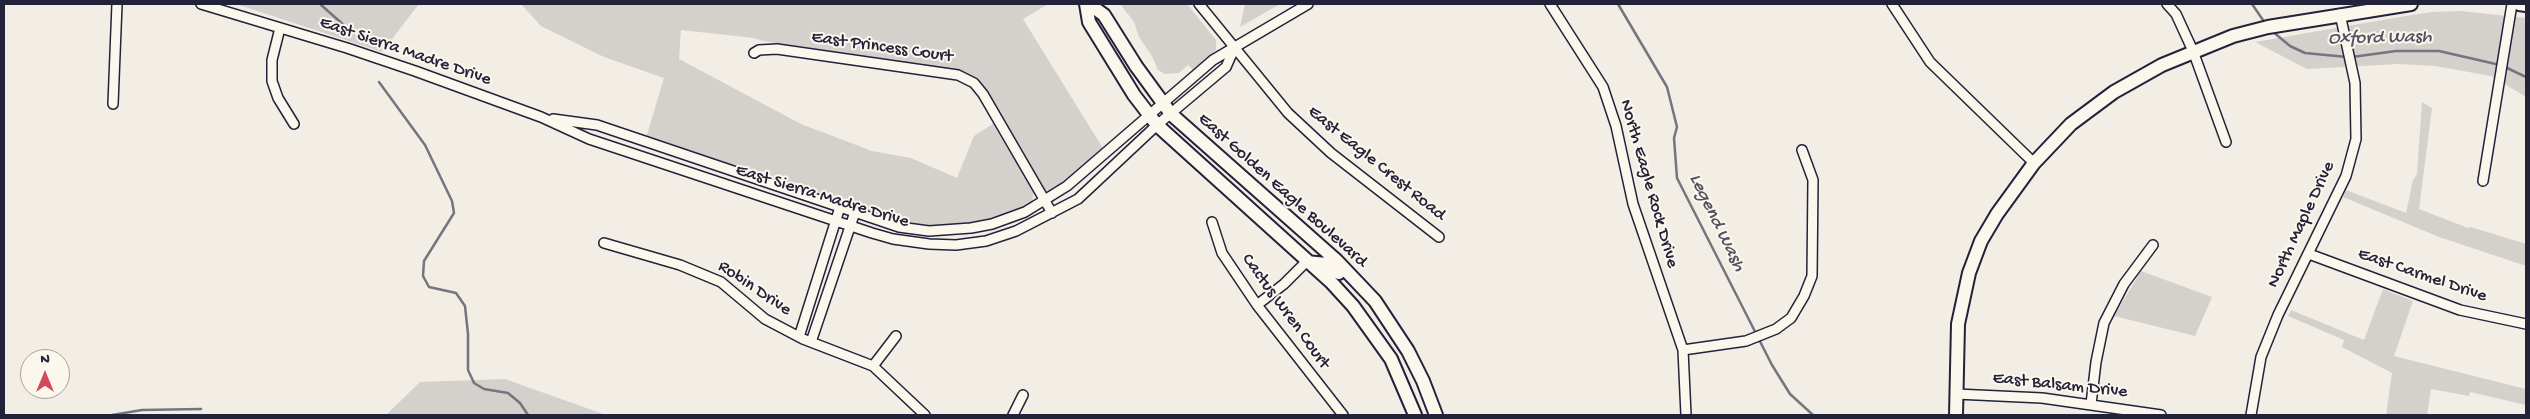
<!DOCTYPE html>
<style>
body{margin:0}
#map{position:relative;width:2530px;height:419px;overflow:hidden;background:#f2eee5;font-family:"Gochi Hand",sans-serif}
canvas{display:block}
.frame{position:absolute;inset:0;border:5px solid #22223b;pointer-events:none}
.north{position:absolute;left:20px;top:349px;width:50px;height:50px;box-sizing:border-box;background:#fbf7ec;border:1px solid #a4a2a5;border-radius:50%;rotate:0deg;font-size:14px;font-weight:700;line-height:20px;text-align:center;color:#22223b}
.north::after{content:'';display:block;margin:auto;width:18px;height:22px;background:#d1495b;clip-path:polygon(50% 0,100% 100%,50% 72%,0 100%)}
</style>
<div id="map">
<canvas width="2530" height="419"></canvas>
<div class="frame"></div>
<div class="north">N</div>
</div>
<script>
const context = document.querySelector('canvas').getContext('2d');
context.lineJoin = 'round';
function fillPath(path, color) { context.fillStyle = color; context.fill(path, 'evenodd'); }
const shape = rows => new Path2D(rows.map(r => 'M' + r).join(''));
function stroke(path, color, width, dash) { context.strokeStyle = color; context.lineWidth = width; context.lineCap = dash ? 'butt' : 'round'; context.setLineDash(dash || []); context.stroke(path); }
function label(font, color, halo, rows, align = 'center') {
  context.font = font + ' "Gochi Hand",sans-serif'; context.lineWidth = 4; context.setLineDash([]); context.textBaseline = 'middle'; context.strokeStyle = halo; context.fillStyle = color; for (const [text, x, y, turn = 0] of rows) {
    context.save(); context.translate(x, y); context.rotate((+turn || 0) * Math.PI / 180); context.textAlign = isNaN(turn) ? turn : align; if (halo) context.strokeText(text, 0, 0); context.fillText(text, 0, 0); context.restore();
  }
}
const green = shape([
 [236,4,419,4,382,52],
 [521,4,1048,4,1023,19,1104,150,1059,187,1052,192,1047,192,1043,190,982,85,954,70,763,41,754,38,681,30,679,59,801,124,872,151,911,158,957,178,974,136,993,124,1034,193,1031,204,1013,213,980,222,947,226,915,224,883,217,646,138,664,78,604,57,541,26],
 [1120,4,1187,4,1216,40,1216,50,1193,70,1188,65,1179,73,1165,74,1158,70,1152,56,1139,37,1134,22],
 [1245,4,1280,4,1240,27],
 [2461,11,2526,18,2526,97,2491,76,2435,66,2398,64,2307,69,2255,42,2394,18,2431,12],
 [2422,102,2432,108,2419,209,2468,228,2471,227,2526,244,2526,266,2439,237,2343,197,2346,190,2406,213,2413,180,2417,174],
 [2141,271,2212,297,2195,336,2114,316],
 [2383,289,2413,301,2394,356,2526,389,2526,405,2470,392,2469,396,2431,389,2427,415,2386,415,2392,373,2342,347,2344,340,2288,316,2291,310,2364,340],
 [505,379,606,415,386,415,420,382]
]);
const stream = shape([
 [320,4,346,27],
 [1618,4,1667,87,1677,127,1674,138,1677,178,1772,365,1790,394,1813,415],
 [2252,4,2265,23],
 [2272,31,2290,46,2305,53,2347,57],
 [2352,57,2396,51,2439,51,2500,65],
 [2505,67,2526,77],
 [379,82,425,145,452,201,454,213,424,261,423,276,429,287,456,293,465,306,468,334,468,370,474,383,484,389,508,393,520,403,528,415],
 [112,415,142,410,201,409]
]);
const street = shape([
 [201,4,347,48,415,71,541,117,589,139,872,233,893,239,929,244,956,245,986,241,1016,231,1078,199,1157,125,1226,67,1234,49],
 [1199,4,1288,113,1331,153,1439,237],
 [1550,4,1603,87,1616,126,1633,204,1683,350,1686,415],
 [1892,4,1930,62,2034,163],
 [2167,4,2176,14,2193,51,2226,142],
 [280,28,272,60,272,81,278,98,294,124],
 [754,53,759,50,777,49,958,75,974,83,983,94,1052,213],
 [113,104,117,4],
 [553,119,597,125,899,227,929,231,971,228,992,224,1025,212,1067,186,1213,60,1308,4],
 [2483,181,2512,4],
 [1212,222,1222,253,1257,305,1343,415],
 [604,243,680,265,721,282,765,319,803,339,873,366,925,415],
 [2309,254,2460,310,2526,324],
 [1257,305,1284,284,1306,262],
 [799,337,840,207],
 [811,342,855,212],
 [1683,350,1746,341,1776,329,1791,318,1804,296,1812,276,1813,180,1802,150],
 [873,366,896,336],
 [1956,394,2042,398,2161,415],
 [2091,404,2096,362,2104,323,2124,284,2153,245],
 [1013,415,1023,395],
 [2251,415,2261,357,2278,315,2346,176,2356,139,2355,83,2340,14]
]);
const secondary = shape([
 [1086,4,1089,22,1134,95,1157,125,1331,282,1353,306,1391,359,1415,415],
 [1089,4,1104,15,1136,66,1171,114,1336,260,1375,301,1408,351,1423,381,1436,415],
 [2519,4,2526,5],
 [1306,262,1327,264,1339,273],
 [1956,415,1958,324,1969,273,1981,241,1997,214,2034,163,2071,124,2114,92,2162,65,2233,36,2268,27,2411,4]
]);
const streetNames = [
 ["East Princess Court",882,48,8],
 ["East Sierra Madre Drive",405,52,19],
 ["East Eagle Crest Road",1376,164,39],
 ["North Eagle Rock Drive",1648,184,74],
 ["East Golden Eagle Boulevard",1282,191,42],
 ["East Sierra Madre Drive",822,197,17],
 ["North Maple Drive",2302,225,-65],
 ["East Carmel Drive",2422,276,19],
 ["Robin Drive",754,289,34],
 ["Cactus Wren Court",1285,312,54],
 ["East Balsam Drive",2060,386,6]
];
const waterNames = [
 ["Oxford Wash",2380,39,-1],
 ["Legend Wash",1716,223,64]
];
fillPath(green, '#d4d1cc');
stroke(stream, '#76747f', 2.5);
stroke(street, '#22223b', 12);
stroke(secondary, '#22223b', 16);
stroke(street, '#fbf7ec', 9);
stroke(secondary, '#fbf7ec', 12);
label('18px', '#22223b', '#fbf7ec', streetNames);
label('italic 19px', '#535263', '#fbf7ec', waterNames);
</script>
